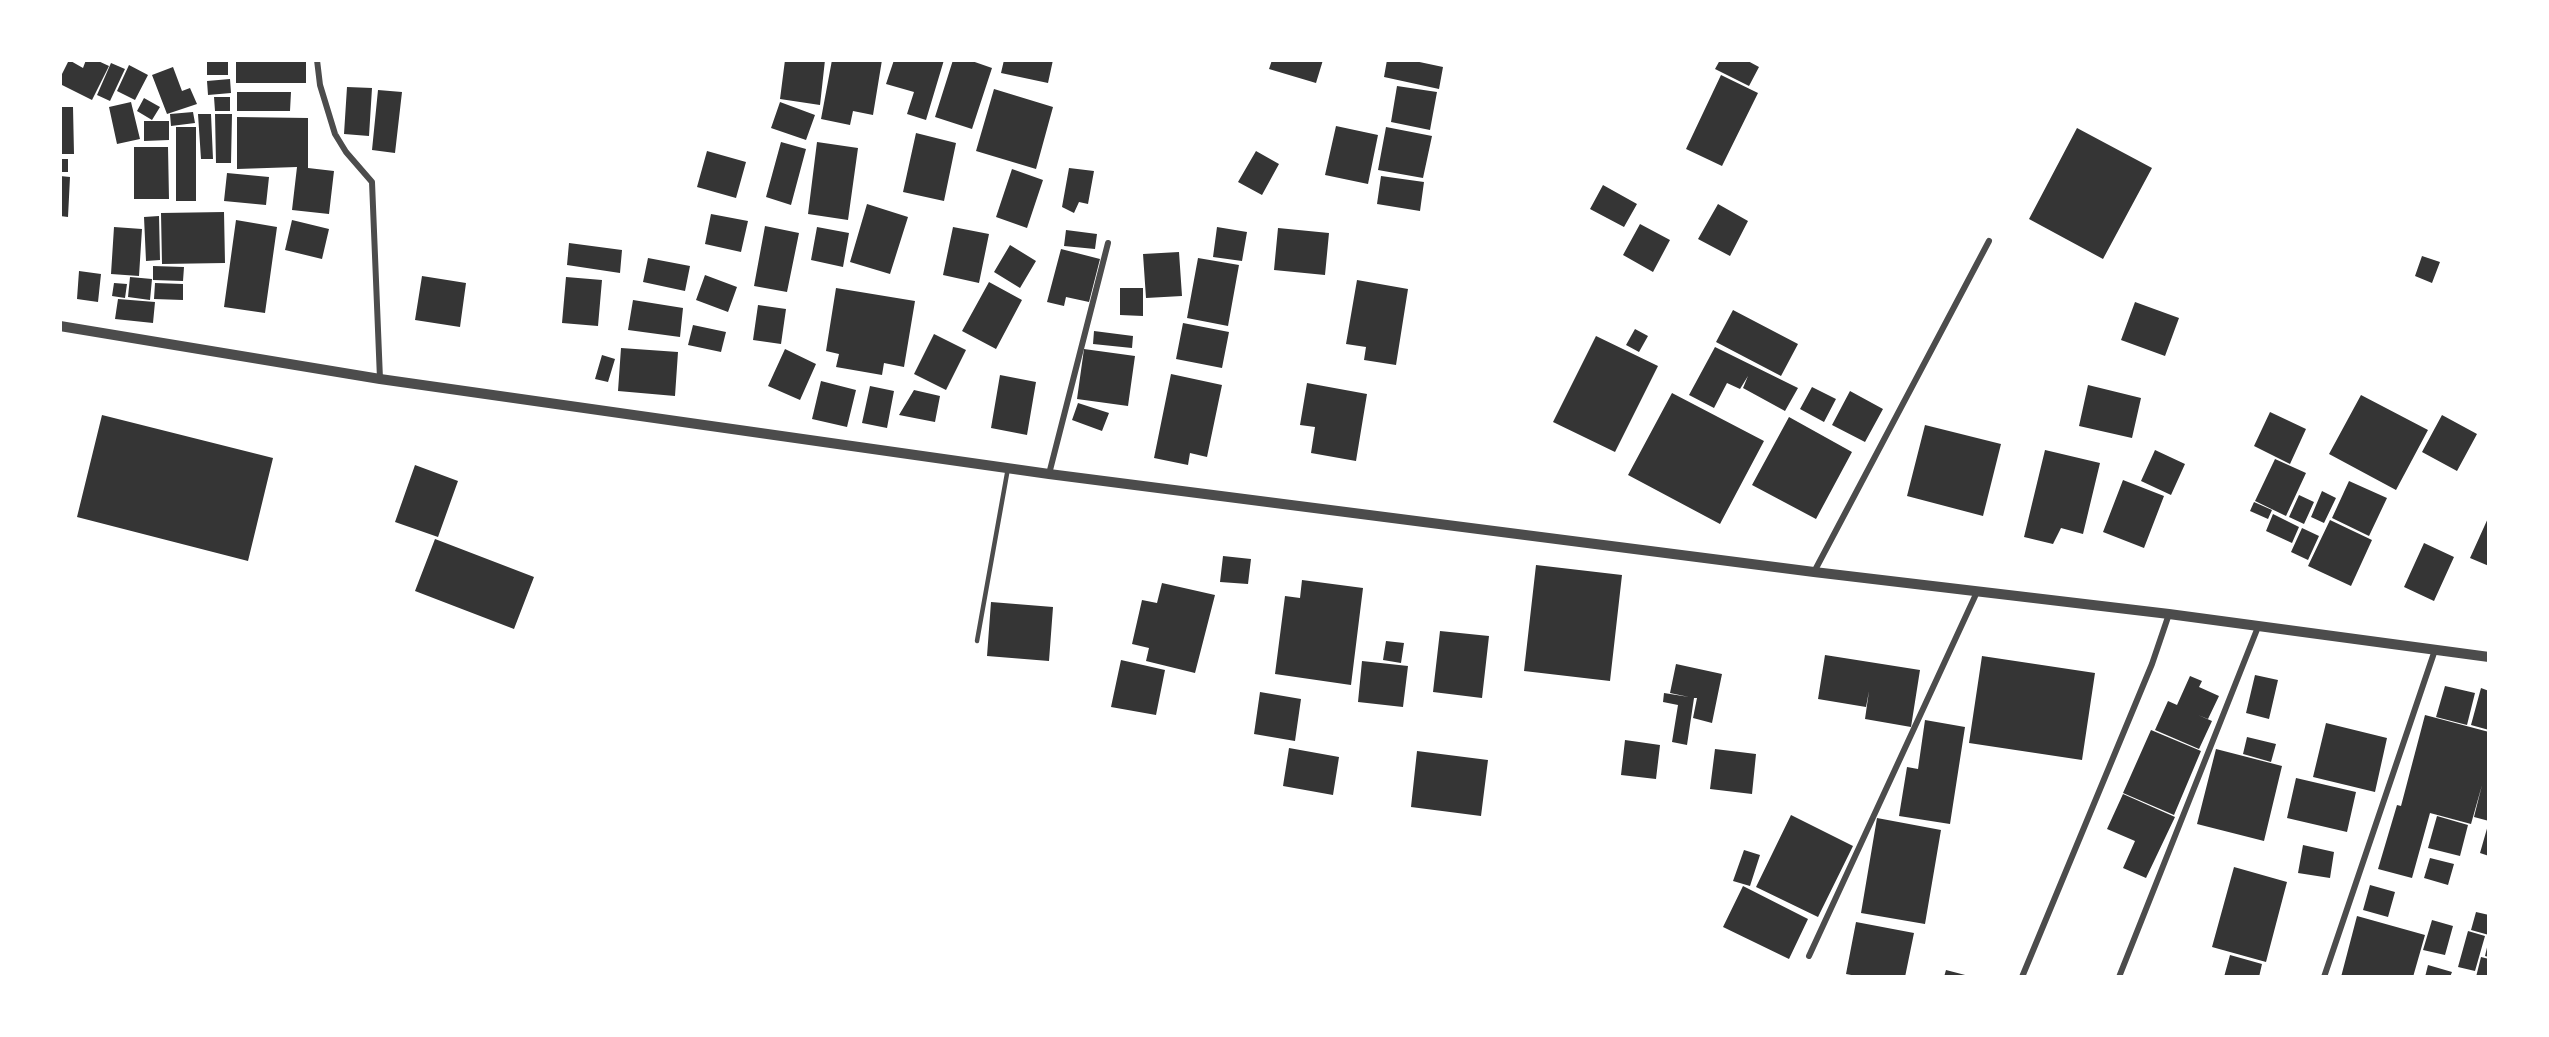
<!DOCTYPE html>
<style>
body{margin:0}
#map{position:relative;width:2549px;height:1037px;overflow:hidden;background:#fff;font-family:"Varela Round",sans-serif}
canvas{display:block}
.frame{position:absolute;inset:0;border:62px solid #fff;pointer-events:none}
</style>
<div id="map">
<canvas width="2549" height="1037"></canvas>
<div class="frame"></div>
</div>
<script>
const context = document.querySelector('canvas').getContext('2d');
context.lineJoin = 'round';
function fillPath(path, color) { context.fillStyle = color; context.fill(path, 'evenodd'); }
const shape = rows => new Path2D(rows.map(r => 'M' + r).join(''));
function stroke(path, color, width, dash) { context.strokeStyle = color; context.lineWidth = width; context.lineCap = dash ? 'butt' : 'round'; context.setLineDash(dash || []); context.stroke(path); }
const building = shape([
 [69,60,83,68,86,60,96,60,109,66,92,100,60,84,60,78],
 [207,60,228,60,228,75,207,75],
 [236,60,306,60,306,83,236,83],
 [785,60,825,60,820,105,780,99],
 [832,60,882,60,873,115,853,111,850,125,821,119],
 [894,60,944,60,926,120,907,114,914,92,886,84],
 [953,60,969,60,992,68,972,129,935,117],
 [1004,60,1053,60,1048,83,1001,73],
 [1272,60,1323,60,1316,83,1269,69],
 [1387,60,1410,60,1443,67,1439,89,1384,77],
 [1720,60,1746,60,1759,67,1749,86,1715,69],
 [111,63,125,69,110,101,97,95],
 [129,65,148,75,135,100,117,91],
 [173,67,182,91,190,88,197,104,167,114,152,75],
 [1721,75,1758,93,1722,166,1686,149],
 [230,79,231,93,208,95,207,81],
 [1397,86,1437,92,1430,130,1391,122],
 [347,87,372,88,369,136,344,134],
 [994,89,1053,107,1036,169,976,151],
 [378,90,402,92,395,153,372,150],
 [237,92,291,92,290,111,237,111],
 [214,97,230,97,230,111,215,111],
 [144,98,160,107,152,120,137,111],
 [131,102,140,139,117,144,109,107],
 [780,102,815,115,806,140,771,128],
 [60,107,73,107,74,154,60,154],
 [193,112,195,123,171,126,170,114],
 [198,114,211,114,213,159,201,159],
 [215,114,232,114,231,163,216,163],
 [237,117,308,118,308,168,334,171,329,214,292,210,297,167,237,169],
 [144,121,169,121,169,140,144,141],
 [1336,126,1378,135,1368,184,1325,175],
 [176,127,196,127,196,201,176,201],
 [1386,127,1432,136,1423,178,1378,170],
 [2077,128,2152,168,2103,259,2029,219],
 [916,133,956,143,944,201,903,192],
 [781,142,806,149,791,205,766,197],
 [817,142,858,148,848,220,808,214],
 [134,147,168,147,169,199,134,199],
 [707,151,746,162,736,198,697,187],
 [1256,151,1279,164,1262,195,1238,182],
 [60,159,68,159,68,172,60,172],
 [1069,168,1094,171,1088,204,1079,202,1074,213,1062,207],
 [1012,169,1043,180,1027,228,996,217],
 [227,173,269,177,266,205,224,201],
 [60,176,70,177,68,217,60,216],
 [1381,176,1424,182,1420,211,1377,204],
 [1603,185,1637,204,1624,227,1590,209],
 [867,204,908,217,890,274,850,262],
 [1718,204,1748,221,1730,256,1698,239],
 [224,212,225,263,162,264,161,213],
 [711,214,748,221,741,252,705,244],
 [159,216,160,260,146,261,144,217],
 [236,220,277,227,265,313,224,307],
 [292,220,329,229,322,259,285,250],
 [1640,224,1670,240,1653,272,1623,255],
 [765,226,799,233,787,292,754,286],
 [114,227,142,229,139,276,111,274],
 [817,227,849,233,843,267,811,260],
 [953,227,989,234,979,283,943,275],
 [1217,227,1247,232,1242,261,1213,257],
 [1278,228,1329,233,1325,275,1274,270],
 [1066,230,1097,234,1095,249,1064,246],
 [569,243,622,250,620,273,567,265],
 [1010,245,1036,261,1020,288,994,272],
 [1061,249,1100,259,1089,302,1066,297,1064,306,1047,302],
 [1179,252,1182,296,1146,298,1143,254],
 [2422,256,2440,262,2432,283,2415,276],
 [648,258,690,266,685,291,643,282],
 [1198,258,1239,265,1228,326,1187,318],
 [153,266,184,267,183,281,153,280],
 [79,271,101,274,98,302,77,299],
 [705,275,737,287,728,312,696,300],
 [422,276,466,283,460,327,415,320],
 [130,277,152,279,150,300,128,297],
 [566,277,602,280,598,326,562,323],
 [1357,280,1408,289,1396,365,1364,360,1366,347,1346,344],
 [989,282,1022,300,996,349,962,331],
 [114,283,127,284,125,298,112,296],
 [155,283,183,284,183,300,154,299],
 [836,288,915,301,904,367,884,363,882,375,836,367,839,354,826,351],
 [1120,288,1143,288,1143,316,1120,315],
 [118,299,155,302,153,323,115,319],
 [633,300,683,308,680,337,628,330],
 [2135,302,2179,318,2165,356,2121,340],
 [758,305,786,309,781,344,753,340],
 [1733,310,1798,344,1781,376,1716,342],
 [1183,323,1229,332,1222,368,1176,359],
 [693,325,726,332,721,352,688,345],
 [1635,329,1648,336,1639,352,1626,345],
 [1094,331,1133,336,1132,348,1093,344],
 [934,334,966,350,946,390,914,374],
 [1596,336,1658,366,1615,452,1553,422],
 [1715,347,1798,388,1785,411,1743,388,1748,376,1740,389,1727,383,1714,408,1689,395],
 [621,348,678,352,675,396,618,391],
 [785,349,816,364,800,400,768,386],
 [1084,349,1135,356,1128,406,1077,399],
 [602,355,615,359,608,382,595,379],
 [1171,374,1222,385,1207,457,1190,453,1188,465,1154,458],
 [1000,375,1036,382,1027,435,991,428],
 [821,381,856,390,847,427,812,419],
 [1307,383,1367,394,1356,461,1311,453,1315,427,1300,425],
 [2088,385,2141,398,2132,438,2079,426],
 [870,386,894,391,887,428,862,423],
 [1812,387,1836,399,1824,422,1800,409],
 [914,390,940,396,935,422,899,415],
 [1850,391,1883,409,1865,442,1832,425],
 [1672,393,1764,441,1720,524,1628,475],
 [2361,395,2428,430,2396,490,2329,454],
 [1078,403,1109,413,1102,431,1072,420],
 [2270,412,2306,429,2290,464,2254,446],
 [102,415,273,458,248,561,77,517],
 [2442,415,2477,434,2457,471,2422,452],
 [1789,417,1852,452,1816,519,1752,485],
 [1925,425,2001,444,1983,516,1907,496],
 [2045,450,2100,463,2083,534,2061,528,2053,544,2024,537],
 [2155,450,2185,464,2171,495,2141,481],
 [2275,459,2306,473,2286,516,2255,501],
 [415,465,458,481,438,537,395,522],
 [2123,480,2164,496,2144,548,2103,532],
 [2349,481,2387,498,2369,536,2332,518],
 [2322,491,2336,498,2324,523,2311,517],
 [2299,495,2314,502,2304,524,2289,517],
 [2254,502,2272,510,2268,519,2250,511],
 [2273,514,2299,527,2292,543,2266,531],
 [2489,516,2489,566,2470,558],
 [2330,520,2372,540,2351,586,2308,566],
 [2302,528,2319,536,2308,560,2291,552],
 [435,539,534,577,514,629,415,591],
 [2424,543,2454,557,2434,601,2404,587],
 [1223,556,1251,559,1248,584,1220,582],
 [1536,565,1622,575,1610,681,1524,671],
 [1302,580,1363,588,1351,685,1275,674,1285,596,1300,598],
 [1162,583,1215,595,1195,673,1146,661,1149,648,1132,644,1142,600,1157,603],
 [991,602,1053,607,1049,661,987,656],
 [1440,631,1489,636,1482,698,1433,692],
 [1386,641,1404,643,1401,663,1383,660],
 [1825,655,1920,670,1911,727,1865,719,1869,691,1866,707,1818,699],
 [1982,656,2095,673,2082,760,1969,743],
 [1121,660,1165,670,1156,715,1111,707],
 [1362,661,1408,666,1403,707,1358,702],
 [1676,664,1722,674,1712,723,1693,718,1697,698,1694,698,1687,745,1672,742,1678,705,1663,702,1664,693,1689,697,1670,693],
 [2255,675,2278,680,2269,719,2246,713],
 [2190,676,2202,681,2199,687,2219,696,2208,719,2198,715,2212,721,2199,749,2155,730,2168,701,2177,705],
 [2445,686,2475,693,2467,725,2436,717],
 [2481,688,2489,691,2489,730,2471,725],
 [1260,692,1301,699,1295,741,1254,734],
 [2425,715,2489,732,2489,821,2474,817,2482,785,2471,824,2430,813,2412,878,2378,869,2397,805,2401,806],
 [1925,720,1965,727,1950,824,1899,816,1907,767,1918,769],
 [2326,723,2387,738,2375,792,2313,777],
 [2151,730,2201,751,2174,815,2123,793],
 [2247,737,2276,744,2271,762,2243,754],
 [1625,740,1660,745,1656,779,1621,775],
 [1289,748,1339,757,1333,795,1283,786],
 [1715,749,1756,754,1752,794,1710,789],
 [2216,749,2282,766,2264,841,2197,824],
 [1417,751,1488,760,1481,816,1411,807],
 [2296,778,2356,792,2347,832,2287,818],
 [2123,794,2175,817,2146,878,2123,868,2135,841,2107,829],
 [1791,815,1853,846,1818,917,1756,887],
 [2437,816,2468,825,2460,856,2428,848],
 [1877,818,1941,830,1925,924,1861,913],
 [2488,825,2489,825,2489,856,2480,853],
 [2303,845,2334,852,2330,878,2298,873],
 [1744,850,1760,855,1750,886,1733,881],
 [2430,858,2454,864,2448,885,2424,878],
 [2234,867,2287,882,2266,962,2212,947],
 [2370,885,2395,892,2388,917,2363,910],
 [1743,886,1808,919,1789,959,1723,927],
 [2476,912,2489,915,2489,935,2471,930],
 [2357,916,2425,935,2413,977,2341,977],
 [2432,920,2453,926,2445,955,2423,950],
 [1856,922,1914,933,1905,977,1862,977,1846,974],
 [2468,931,2485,936,2475,971,2458,967],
 [2488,943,2489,943,2489,957,2485,956],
 [2230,955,2262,964,2259,977,2224,977],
 [2481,957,2489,959,2489,977,2476,977],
 [2428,965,2452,972,2450,977,2425,977],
 [1946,970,1969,976,1969,977,1944,977]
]);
const service = shape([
 [977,641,1008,468]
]);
const minor = shape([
 [317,60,320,85,335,134,346,152,372,182,380,379],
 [1049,474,1108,243],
 [1814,572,1989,241],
 [1809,956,1977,592],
 [2022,977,2152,664,2169,614],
 [2119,977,2258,627],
 [2324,977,2435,650]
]);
const tertiary = shape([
 [60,326,380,379,1049,474,1814,572,2169,614,2489,657]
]);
fillPath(building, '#353535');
stroke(service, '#4c4c4c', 4.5);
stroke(minor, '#4c4c4c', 6);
stroke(tertiary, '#4c4c4c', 10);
</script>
